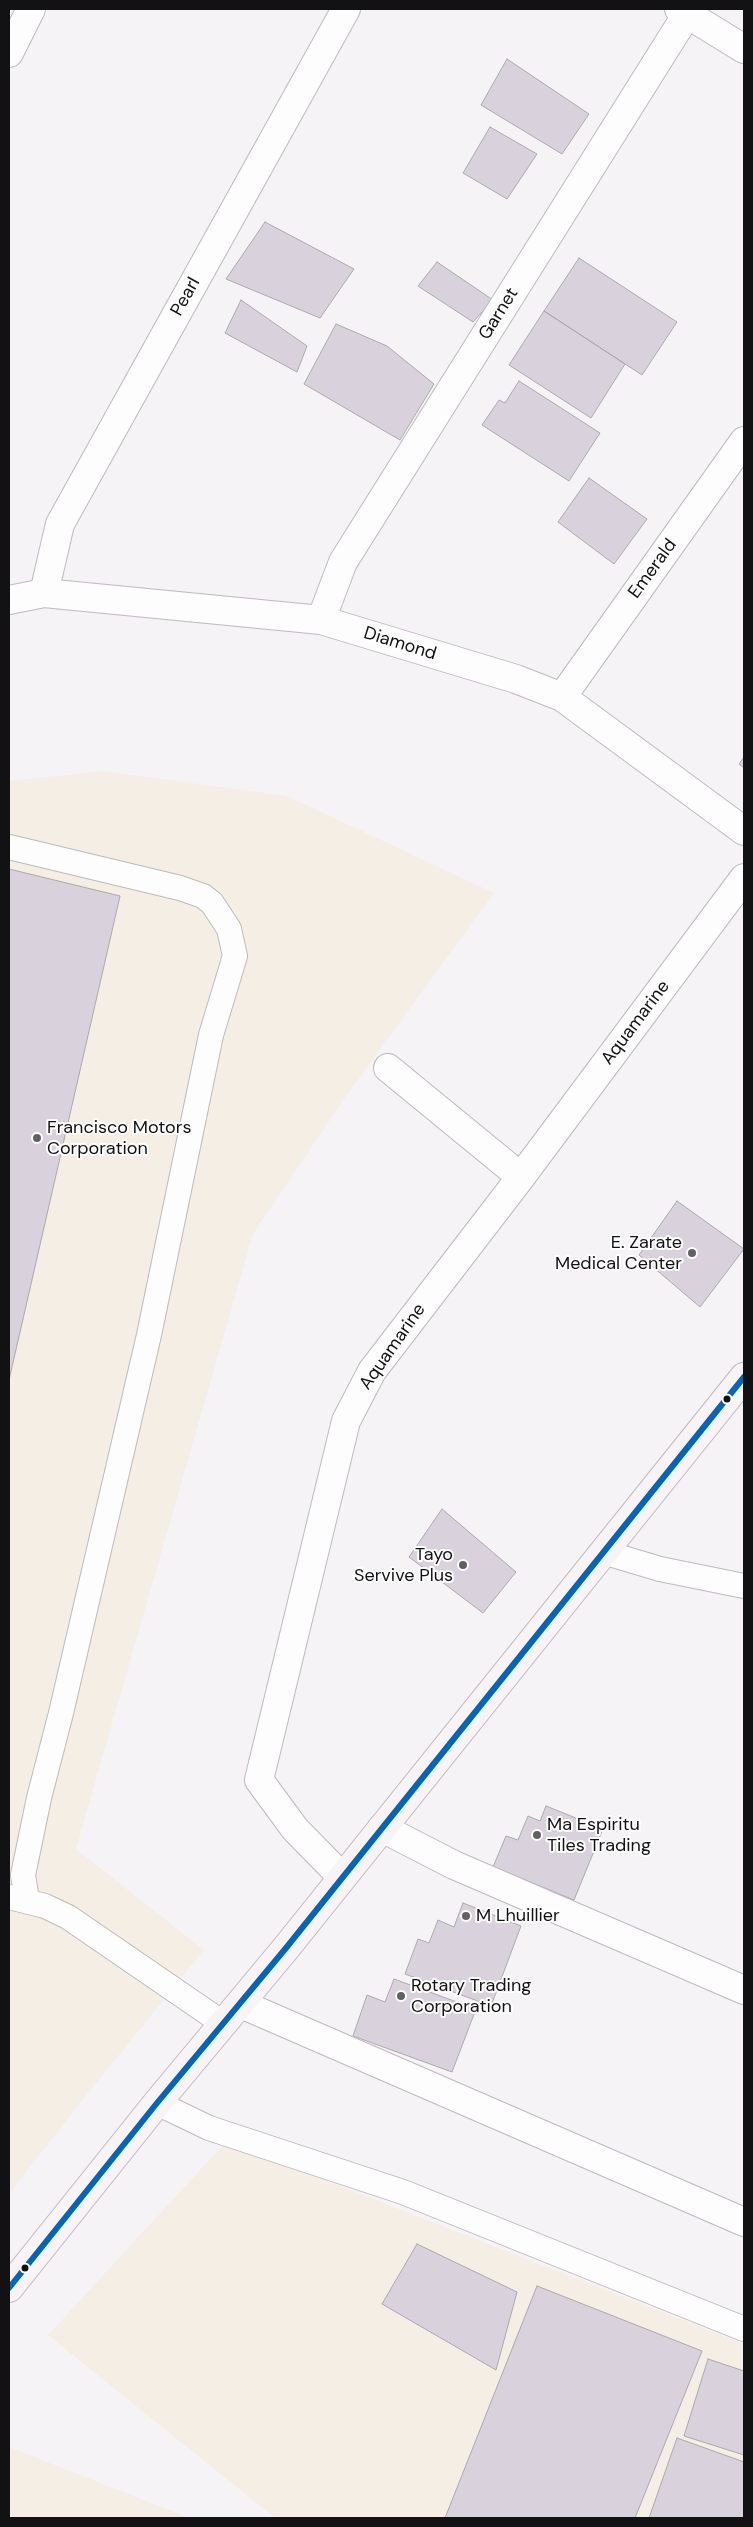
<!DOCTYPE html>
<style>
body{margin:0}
#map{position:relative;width:753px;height:2527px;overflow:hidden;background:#f6f3f7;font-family:"DM Sans",sans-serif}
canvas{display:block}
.frame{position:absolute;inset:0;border:10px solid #121113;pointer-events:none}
</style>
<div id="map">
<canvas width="753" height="2527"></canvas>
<div class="frame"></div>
</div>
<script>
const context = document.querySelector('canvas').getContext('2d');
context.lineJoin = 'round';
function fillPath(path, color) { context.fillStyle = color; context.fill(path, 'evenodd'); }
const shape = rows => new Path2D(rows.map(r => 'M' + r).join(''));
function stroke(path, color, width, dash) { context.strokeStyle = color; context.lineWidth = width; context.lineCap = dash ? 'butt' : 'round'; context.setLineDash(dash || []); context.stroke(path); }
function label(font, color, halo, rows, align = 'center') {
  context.font = font + ' "DM Sans",sans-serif'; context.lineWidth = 4; context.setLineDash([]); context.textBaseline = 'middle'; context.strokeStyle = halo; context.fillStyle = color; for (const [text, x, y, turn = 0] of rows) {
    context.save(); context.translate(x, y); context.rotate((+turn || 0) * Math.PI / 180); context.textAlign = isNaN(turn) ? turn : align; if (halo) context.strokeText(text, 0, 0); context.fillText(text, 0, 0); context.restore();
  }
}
const industrial = shape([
 [104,771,287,796,494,893,344,1099,253,1234,76,1849,204,1950,80,2103,9,2194,9,781],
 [225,2143,299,2170,744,2344,744,2518,275,2518,48,2335],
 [9,2447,189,2518,9,2518]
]);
const building = shape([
 [507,59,589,114,562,154,481,105,507,59],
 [490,127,537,154,507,199,463,173,490,127],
 [265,222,354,269,320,318,226,279,265,222],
 [579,258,677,322,642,375,544,311,579,258],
 [437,262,493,300,473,322,418,286,437,262],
 [241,300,307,346,297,372,225,333,241,300],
 [544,311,625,364,591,418,509,365,544,311],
 [336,324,387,346,434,384,400,440,304,384,336,324],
 [519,381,600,433,569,481,482,425,499,400,505,403,519,381],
 [589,478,647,519,614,564,558,522,589,478],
 [744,757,744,768,739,764,744,757],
 [9,869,120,896,9,1380,9,869],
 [677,1201,744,1249,700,1307,639,1255,677,1201],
 [442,1509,516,1572,483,1613,409,1557,442,1509],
 [546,1806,603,1829,574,1900,493,1867,506,1836,518,1840,528,1816,540,1821,546,1806],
 [463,1903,521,1926,491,2006,405,1974,418,1939,429,1943,438,1920,454,1927,463,1903],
 [394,1979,476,2009,452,2072,353,2036,367,1995,385,2002,394,1979],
 [417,2244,517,2292,496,2370,382,2304,417,2244],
 [537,2286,702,2351,635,2518,445,2518,537,2286],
 [708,2359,744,2371,744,2455,684,2436,708,2359],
 [677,2438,744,2462,744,2518,649,2518,677,2438]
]);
const service = shape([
 [9,847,180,888,203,896,212,903,229,929,235,956,211,1035,149,1335,61,1713,39,1798,23,1875,27,1900],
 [603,1552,660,1569,744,1586],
 [9,1897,45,1906,68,1917,224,2024],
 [157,2103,209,2128,403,2192,744,2329]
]);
const minor = shape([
 [679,9,744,49],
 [9,53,31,9],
 [44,593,60,524,346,9],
 [9,600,44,593,321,620,516,679,562,697,744,831],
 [321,620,343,562,687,14],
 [562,697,744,441],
 [388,1068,521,1177],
 [382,1828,454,1865,744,1990],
 [342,1877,295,1829,259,1780,346,1421,372,1371,521,1177,744,878],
 [241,2004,744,2222]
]);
const secondary = shape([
 [9,2288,157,2103,286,1948,744,1377]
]);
const bus1 = shape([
 [9,2288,157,2103,286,1948,744,1377]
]);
const markers = [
 [37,1138,5,"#626063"],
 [692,1253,5,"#626063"],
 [727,1399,4.5,"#121113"],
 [463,1565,5,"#626063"],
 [537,1835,5,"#626063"],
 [466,1916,5,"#626063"],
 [401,1996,5,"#626063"],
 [25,2268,4.5,"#121113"]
];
const streetNames = [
 ["Pearl",186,297,-61],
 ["Garnet",499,314,-58],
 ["Emerald",653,569,-54],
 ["Diamond",400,644,17],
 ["Aquamarine",636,1023,-53],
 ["Aquamarine",393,1347,-55]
];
const poiNames = [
 ["Francisco Motors",47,1128],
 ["Corporation",47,1149],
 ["E. Zarate",682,1243,"right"],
 ["Medical Center",682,1264,"right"],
 ["Tayo",453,1555,"right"],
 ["Servive Plus",453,1576,"right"],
 ["Ma Espiritu",547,1825],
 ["Tiles Trading",547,1846],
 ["M Lhuillier",476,1916],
 ["Rotary Trading",411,1986],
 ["Corporation",411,2007]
];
fillPath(industrial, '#f4eee4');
fillPath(building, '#d9d2dc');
stroke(building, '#aba9ac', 1);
stroke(service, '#bcbabd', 26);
stroke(minor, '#bcbabd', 30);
stroke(secondary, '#bcbabd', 30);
stroke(service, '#fefdfe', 24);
stroke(minor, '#fefdfe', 28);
stroke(secondary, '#f8f3f5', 28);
stroke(bus1, '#0065bd', 6);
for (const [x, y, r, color] of markers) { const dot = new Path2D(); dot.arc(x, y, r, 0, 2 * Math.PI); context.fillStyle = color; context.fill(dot); stroke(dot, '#fff', 2); }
label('18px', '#121113', '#fff', streetNames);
label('18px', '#121113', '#fff', poiNames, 'left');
</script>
